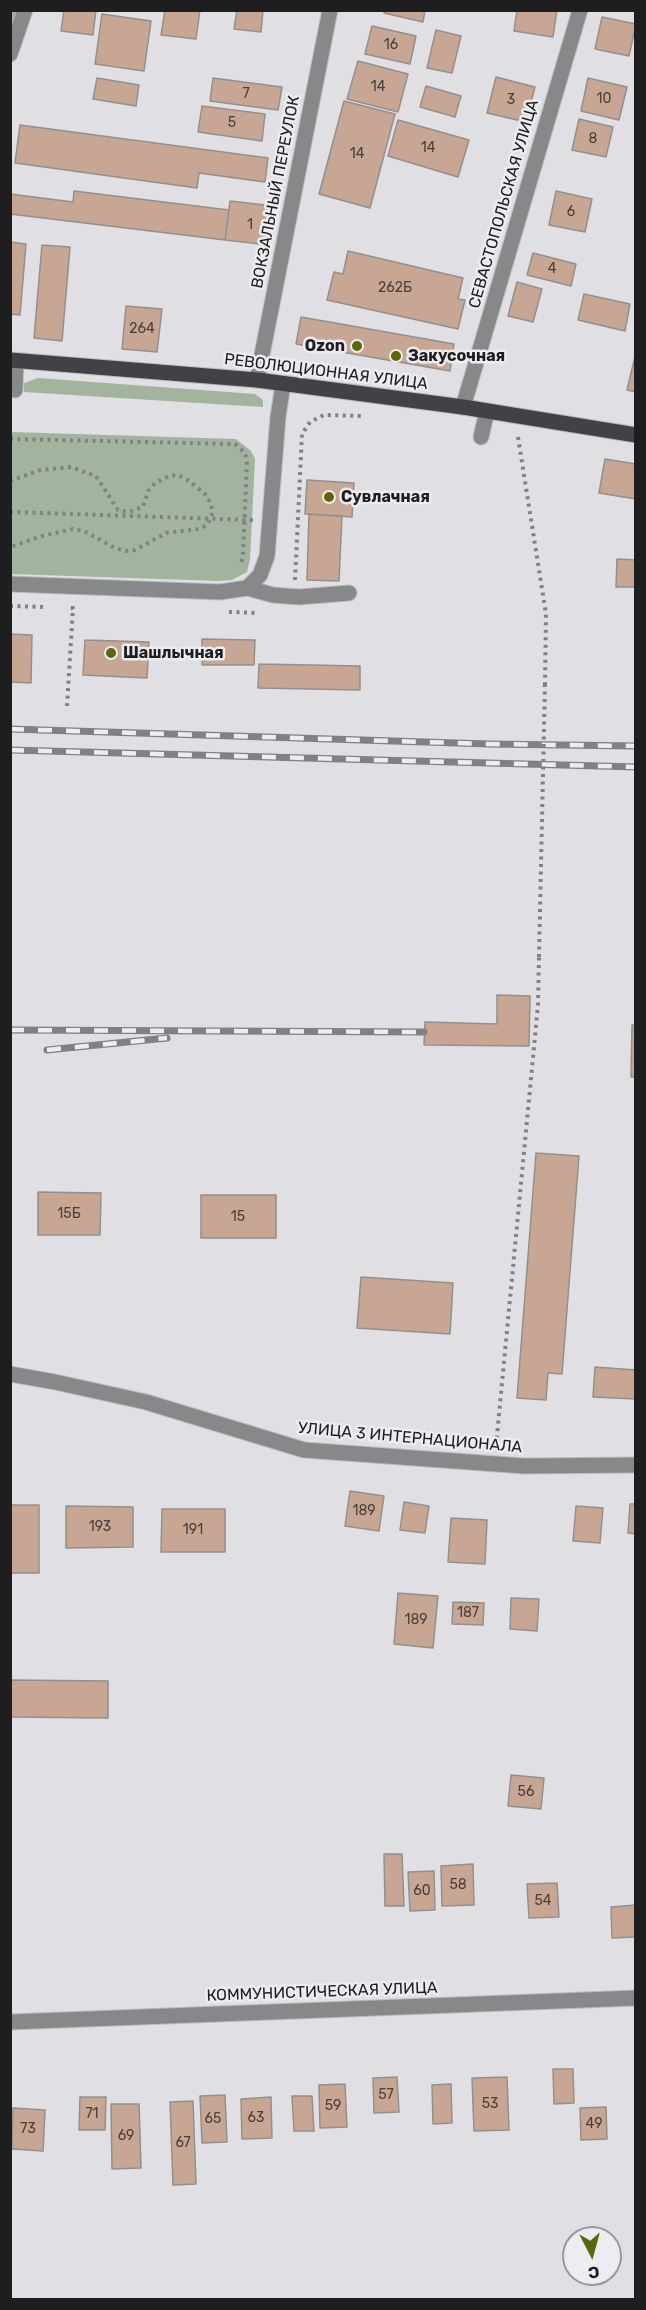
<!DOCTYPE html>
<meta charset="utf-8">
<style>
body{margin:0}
#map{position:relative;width:646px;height:2310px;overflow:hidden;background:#dfdfe4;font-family:Rubik,sans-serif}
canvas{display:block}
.frame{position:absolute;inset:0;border:12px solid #1e1e20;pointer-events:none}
.north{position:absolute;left:562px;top:2226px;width:60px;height:60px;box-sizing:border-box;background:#ececf1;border:2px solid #9a9a9d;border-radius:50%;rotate:174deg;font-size:16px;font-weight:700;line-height:24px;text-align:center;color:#1e1e20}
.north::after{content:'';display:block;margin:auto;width:21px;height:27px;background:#5c670c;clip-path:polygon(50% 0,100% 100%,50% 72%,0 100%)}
</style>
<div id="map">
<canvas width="646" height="2310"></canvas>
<div class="frame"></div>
<div class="north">С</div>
</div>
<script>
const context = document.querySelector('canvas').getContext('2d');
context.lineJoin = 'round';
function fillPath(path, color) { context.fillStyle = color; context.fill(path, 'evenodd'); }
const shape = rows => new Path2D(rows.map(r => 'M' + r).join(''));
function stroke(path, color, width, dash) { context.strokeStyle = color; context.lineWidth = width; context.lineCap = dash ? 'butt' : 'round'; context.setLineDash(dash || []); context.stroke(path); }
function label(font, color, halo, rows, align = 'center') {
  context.font = font + ' Rubik,sans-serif'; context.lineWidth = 5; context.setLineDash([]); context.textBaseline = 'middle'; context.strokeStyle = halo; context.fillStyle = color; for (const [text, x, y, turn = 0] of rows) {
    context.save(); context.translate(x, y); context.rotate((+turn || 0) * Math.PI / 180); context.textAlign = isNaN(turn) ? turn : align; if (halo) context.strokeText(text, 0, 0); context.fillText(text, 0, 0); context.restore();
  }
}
const green = shape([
 [38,378,255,394,263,400,263,407,24,392,24,383],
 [11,432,236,439,251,451,255,459,250,559,247,572,232,580,219,581,11,574]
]);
const building = shape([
 [10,10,15,10,13,27,10,27,10,10],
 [64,10,96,10,93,35,61,31,64,10],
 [165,10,200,10,196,39,161,35,165,10],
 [237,10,263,10,261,32,234,29,237,10],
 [384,10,425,10,423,22,384,13,384,10],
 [517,10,557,10,553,37,514,31,517,10],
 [102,14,151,21,144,71,95,64,102,14],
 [602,17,636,24,629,56,595,49,602,17],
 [372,26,416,36,410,64,365,54,372,26],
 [436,30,461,36,452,73,427,68,436,30],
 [358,61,408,74,398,112,347,99,358,61],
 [496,77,535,87,526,122,487,113,496,77],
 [97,78,139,85,136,106,93,99,97,78],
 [213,78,282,87,278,110,210,101,213,78],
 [588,78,627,87,619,120,581,111,588,78],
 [426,86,461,96,455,117,420,107,426,86],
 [344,101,395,114,370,208,319,194,344,101],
 [202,106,265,114,262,141,198,132,202,106],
 [579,119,613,127,606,157,572,150,579,119],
 [398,120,469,140,458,177,388,156,398,120],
 [20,125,268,158,265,182,199,173,197,188,15,163,20,125],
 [74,191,229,210,225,240,10,214,10,194,73,202,74,191],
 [556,191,592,199,585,232,549,225,556,191],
 [230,201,274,206,269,245,225,240,230,201],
 [10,242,26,244,20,315,10,314,10,242],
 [42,245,70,247,62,341,34,338,42,245],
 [348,251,463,278,458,299,465,300,458,329,327,300,334,272,343,274,348,251],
 [533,253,576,264,571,286,527,275,533,253],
 [517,282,542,289,533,322,508,316,517,282],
 [584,294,630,304,625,331,578,320,584,294],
 [126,306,162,309,157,352,122,349,126,306],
 [301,317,454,344,450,371,296,344,301,317],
 [636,352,636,392,627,390,636,352],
 [605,459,636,464,636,499,599,493,605,459],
 [307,480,354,483,352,517,305,514,307,480],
 [309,514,342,516,339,581,307,580,309,514],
 [617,559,636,560,636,587,616,587,617,559],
 [10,634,32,635,31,683,10,682,10,634],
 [202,639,255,640,254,665,202,665,202,639],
 [85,640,149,642,147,678,83,675,85,640],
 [259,664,360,666,360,690,258,688,259,664],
 [497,995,530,996,529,1046,424,1045,425,1022,497,1024,497,995],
 [632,1025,636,1025,636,1077,631,1077,632,1025],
 [536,1153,579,1156,562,1374,548,1373,546,1400,517,1398,536,1153],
 [38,1192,101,1193,100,1235,38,1235,38,1192],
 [201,1195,276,1195,276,1238,201,1238,201,1195],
 [361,1277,453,1283,450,1334,357,1328,361,1277],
 [595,1367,636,1370,636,1399,593,1397,595,1367],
 [350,1491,384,1496,379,1531,345,1526,350,1491],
 [404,1502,429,1506,425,1533,400,1530,404,1502],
 [630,1504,636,1504,636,1534,628,1533,630,1504],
 [10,1505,39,1505,39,1573,10,1573,10,1505],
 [66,1506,133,1507,133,1547,66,1548,66,1506],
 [576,1506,603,1508,600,1543,573,1541,576,1506],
 [162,1509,225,1509,225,1552,161,1552,162,1509],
 [451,1518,487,1520,485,1564,448,1562,451,1518],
 [398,1593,438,1596,433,1648,394,1644,398,1593],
 [511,1598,539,1599,537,1631,510,1629,511,1598],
 [453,1602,484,1603,483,1625,452,1624,453,1602],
 [10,1680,108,1681,108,1718,10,1717,10,1680],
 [511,1775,544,1778,541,1809,508,1806,511,1775],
 [384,1854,402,1854,404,1906,385,1906,384,1854],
 [473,1864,474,1905,442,1906,441,1866,473,1864],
 [434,1871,435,1910,410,1911,408,1872,434,1871],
 [557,1883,559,1917,529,1918,527,1884,557,1883],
 [636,1905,636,1937,612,1938,611,1907,636,1905],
 [553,2069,573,2069,574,2103,554,2104,553,2069],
 [397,2077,399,2112,374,2113,373,2078,397,2077],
 [507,2077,509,2130,474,2131,472,2078,507,2077],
 [345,2084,347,2127,320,2128,319,2085,345,2084],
 [451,2084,452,2123,433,2124,432,2085,451,2084],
 [225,2095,227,2142,202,2143,200,2096,225,2095],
 [292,2096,312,2096,314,2131,294,2131,292,2096],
 [80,2097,106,2097,105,2130,79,2130,80,2097],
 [271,2097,272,2138,242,2139,241,2099,271,2097],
 [193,2101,196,2184,173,2185,170,2102,193,2101],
 [111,2104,139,2104,141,2168,112,2169,111,2104],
 [606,2107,607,2139,581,2140,580,2108,606,2107],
 [13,2108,45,2110,43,2151,12,2149,13,2108]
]);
const path = shape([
 [518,437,546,614,545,684],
 [10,439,235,444,245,453,247,461,243,556,241,564],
 [10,481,40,470,71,467,96,476,118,510,128,512,143,507,148,491,155,483,169,476,178,475,189,481,205,494,210,502,213,512,207,525,199,529,166,533,135,550,126,551,115,548,84,531,73,529,42,536,10,547],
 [10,512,253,520],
 [295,580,302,434,310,422,324,415,365,416],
 [10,606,47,607],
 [229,612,258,613],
 [67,706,73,608,69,608],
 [496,1446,538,1005,539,957]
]);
const minor = shape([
 [10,54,25,10],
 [257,380,330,10],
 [15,390,16,361],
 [463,407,580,10],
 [481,437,487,411],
 [10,584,220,592,247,588,260,575,267,556,278,417,283,384],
 [247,588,273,595,299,597,349,593],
 [10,1374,55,1382,146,1402,304,1450,524,1466,636,1465],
 [10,2022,636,1998]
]);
const major = shape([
 [10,360,257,380,463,407,636,435]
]);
const rail = shape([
 [10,729,489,744,636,746],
 [10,750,636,767],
 [10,1030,424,1032],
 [47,1050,167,1038]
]);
const pathBridge = shape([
 [539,957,545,684]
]);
const markers = [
 [357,346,6,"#5c670c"],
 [396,356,6,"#5c670c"],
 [329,497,6,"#5c670c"],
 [111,653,6,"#5c670c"]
];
const numberNames = [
 ["16",391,45],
 ["14",378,87],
 ["7",246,94],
 ["10",604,99],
 ["3",511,100],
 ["5",232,123],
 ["8",593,139],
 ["14",428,148],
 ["14",357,154],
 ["6",571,212],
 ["1",250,225],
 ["4",552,269],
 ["262Б",395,288],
 ["264",142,329],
 ["15Б",69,1214],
 ["15",238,1217],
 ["189",364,1511],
 ["193",100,1527],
 ["191",193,1530],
 ["187",468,1613],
 ["189",416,1620],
 ["56",526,1792],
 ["58",458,1885],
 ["60",422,1891],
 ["54",543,1901],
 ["57",386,2095],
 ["53",490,2104],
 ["59",333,2106],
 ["71",92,2114],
 ["63",256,2118],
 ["65",213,2119],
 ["49",594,2124],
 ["73",28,2129],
 ["69",126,2136],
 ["67",183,2143]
];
const streetNames = [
 ["ВОКЗАЛЬНЫЙ ПЕРЕУЛОК",276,192,-79],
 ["СЕВАСТОПОЛЬСКАЯ УЛИЦА",504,204,-74],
 ["РЕВОЛЮЦИОННАЯ УЛИЦА",326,372,7],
 ["УЛИЦА 3 ИНТЕРНАЦИОНАЛА",410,1438,5],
 ["КОММУНИСТИЧЕСКАЯ УЛИЦА",322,1992,-2]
];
const poiNames = [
 ["Ozon",345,346,"right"],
 ["Закусочная",408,356],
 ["Сувлачная",341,497],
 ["Шашлычная",123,653]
];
fillPath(green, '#a2b49d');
fillPath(building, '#c7a694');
stroke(building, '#948f8d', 1.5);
stroke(minor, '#bcbcc1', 17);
stroke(major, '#bcbcc1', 17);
stroke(path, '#818184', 4, [3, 4.5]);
stroke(minor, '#86888a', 15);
stroke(major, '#404245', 15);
stroke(rail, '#818184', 7);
stroke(rail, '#ececf1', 4.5, [14]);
stroke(pathBridge, '#818184', 4, [3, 4.5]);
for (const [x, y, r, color] of markers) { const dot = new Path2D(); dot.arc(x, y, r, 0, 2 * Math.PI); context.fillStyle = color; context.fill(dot); stroke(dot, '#ececf1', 2); }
label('14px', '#48403d', null, numberNames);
label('16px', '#1e1e20', '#ececf1', streetNames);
label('bold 16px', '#1e1e20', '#ececf1', poiNames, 'left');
</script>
